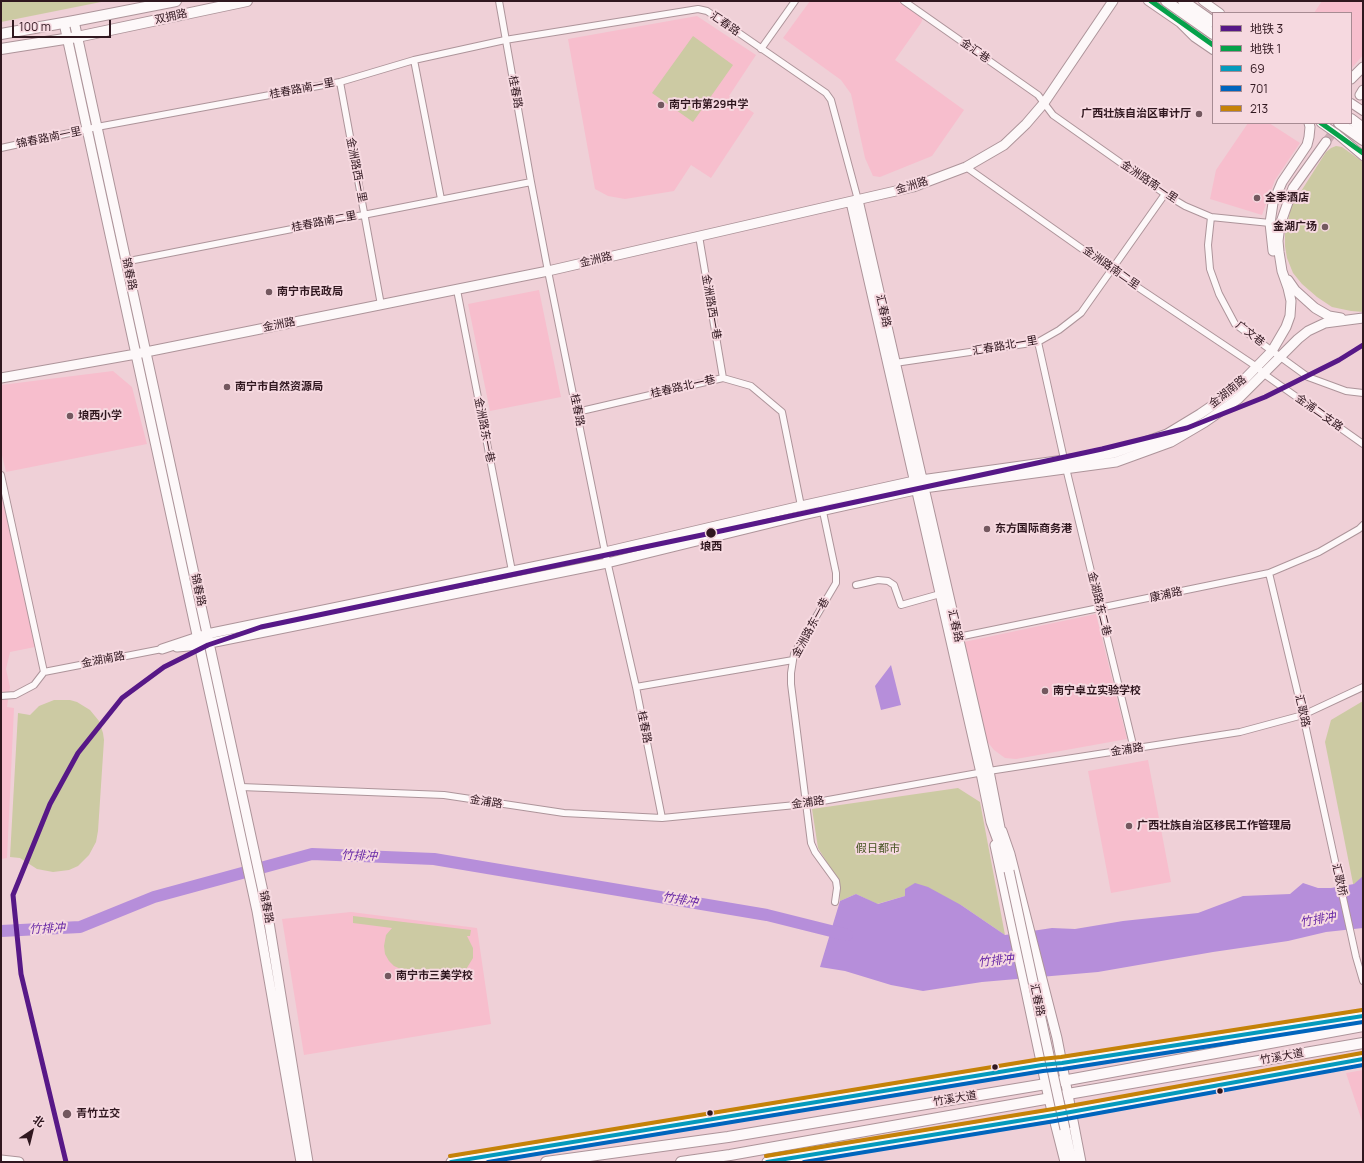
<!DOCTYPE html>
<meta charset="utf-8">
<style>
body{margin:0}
#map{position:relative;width:1364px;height:1163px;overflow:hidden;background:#efd0d7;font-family:Manrope,"Noto Sans SC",sans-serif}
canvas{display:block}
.frame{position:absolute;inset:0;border:2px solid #30171f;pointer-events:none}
.legend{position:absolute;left:1212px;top:12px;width:140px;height:112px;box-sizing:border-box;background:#f6d9e0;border:1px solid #a78b93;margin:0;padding:5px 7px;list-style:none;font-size:12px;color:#30171f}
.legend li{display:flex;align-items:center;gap:8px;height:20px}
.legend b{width:20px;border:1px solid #a78b93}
.north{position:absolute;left:12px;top:1111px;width:40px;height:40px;-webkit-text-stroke:3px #f6d9e0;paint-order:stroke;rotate:35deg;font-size:11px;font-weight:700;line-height:16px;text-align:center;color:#30171f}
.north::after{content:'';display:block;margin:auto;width:14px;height:18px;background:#30171f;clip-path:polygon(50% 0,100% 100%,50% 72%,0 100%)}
.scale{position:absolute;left:12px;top:20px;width:99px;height:18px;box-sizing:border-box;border:2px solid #30171f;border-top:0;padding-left:5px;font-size:12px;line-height:14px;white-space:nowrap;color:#30171f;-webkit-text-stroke:3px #f6d9e0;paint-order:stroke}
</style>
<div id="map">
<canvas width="1364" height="1163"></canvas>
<div class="frame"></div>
<ul class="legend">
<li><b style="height:5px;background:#571887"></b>地铁 3</li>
<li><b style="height:5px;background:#05a14a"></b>地铁 1</li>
<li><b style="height:5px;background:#059abc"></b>69</li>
<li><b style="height:5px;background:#0065bd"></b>701</li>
<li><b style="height:5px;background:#c58208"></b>213</li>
</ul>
<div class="north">北</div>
<div class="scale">100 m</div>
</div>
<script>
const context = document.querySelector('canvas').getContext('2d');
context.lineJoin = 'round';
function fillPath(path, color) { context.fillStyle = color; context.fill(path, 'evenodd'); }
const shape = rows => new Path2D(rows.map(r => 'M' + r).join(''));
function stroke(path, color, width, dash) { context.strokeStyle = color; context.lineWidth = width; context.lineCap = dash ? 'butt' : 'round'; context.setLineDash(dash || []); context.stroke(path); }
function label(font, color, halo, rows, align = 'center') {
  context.font = font + ' Manrope,"Noto Sans SC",sans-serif'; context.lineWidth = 4; context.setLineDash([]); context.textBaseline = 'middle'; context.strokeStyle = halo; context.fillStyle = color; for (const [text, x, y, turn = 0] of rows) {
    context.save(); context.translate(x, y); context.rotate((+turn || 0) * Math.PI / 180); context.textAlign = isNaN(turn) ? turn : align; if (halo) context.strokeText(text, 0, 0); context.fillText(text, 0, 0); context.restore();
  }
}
const built = shape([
 [810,1,897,1,923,18,921,23,895,60,964,110,932,156,880,177,873,176,865,158,851,94,841,80,783,38],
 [1322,1,1363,1,1363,55,1351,69,1351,13,1314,13],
 [697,16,756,55,729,96,754,113,711,178,691,165,674,191,625,199,608,196,595,189,568,39],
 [1248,123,1269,123,1300,143,1275,180,1262,215,1210,199,1216,170],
 [539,290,561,397,490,411,468,304],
 [113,371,132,387,147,444,6,472,1,451,1,385],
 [1,485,35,647,10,652,6,669,10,687,7,707,14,708,7,858,1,859],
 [1096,614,1127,739,1016,759,1005,758,994,750,986,740,964,642],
 [1148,760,1171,882,1111,893,1088,771],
 [351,912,477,928,491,1024,304,1055,282,919],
 [1363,1070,1363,1124,1346,1073]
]);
const green = shape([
 [1,1,106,1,1,22],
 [693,36,733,65,693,122,652,93],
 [1336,146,1342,147,1363,162,1363,312,1351,311,1332,307,1317,297,1302,284,1293,273,1287,258,1285,246,1285,234,1291,207,1326,152,1331,148],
 [54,700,70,700,77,702,90,710,99,721,103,733,104,740,98,831,96,842,89,855,78,866,69,870,53,872,37,869,20,858,10,857,18,713,30,715,39,706],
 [1363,701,1363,934,1325,742,1331,720],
 [958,788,980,802,1005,935,961,905,905,896,877,904,856,894,840,901,840,883,818,848,812,809],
 [353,916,471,930,470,936,467,936,473,948,473,958,465,971,453,975,403,970,394,966,389,961,385,954,384,946,386,935,392,928,353,923]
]);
const water = shape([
 [891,665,901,705,881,710,875,686],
 [1363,876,1363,928,1326,932,1288,941,1213,952,1098,972,982,982,923,991,891,985,845,971,820,967,840,901,856,894,878,904,905,896,905,889,915,883,928,887,961,905,1005,935,1052,928,1075,929,1123,921,1198,913,1243,896,1290,894,1303,883,1318,888,1331,888,1354,884]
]);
const river = shape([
 [1,931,80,927,154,897,312,854,434,859,767,915,847,935]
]);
const secondaryTunnel = shape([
 [1326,142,1340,123]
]);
const minor = shape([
 [499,1,531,182,548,271,605,552,636,687,662,818],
 [904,1,1038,95,1053,115,1165,194,1185,206,1211,217,1270,223],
 [761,49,795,1],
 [414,60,441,199],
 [340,82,381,305],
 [1,148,97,127,340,82,414,60,505,40,698,9,707,11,826,93,831,100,858,200],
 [966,167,1112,270,1257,367,1264,374,1363,444],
 [1211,217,1208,245,1210,269,1219,294,1235,324,1308,377,1346,391,1363,393],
 [699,236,723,378],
 [124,262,531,182],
 [457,290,512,571],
 [1038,342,1066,468,1134,749],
 [895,363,1038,342,1059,330,1081,313,1165,194],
 [577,412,723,378,751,386,782,412,801,506],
 [1,475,44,672,34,685,15,695,1,696],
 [822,507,836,573,836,583,794,654,791,673,791,684,811,843,815,852,836,881,837,888,835,902],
 [1269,573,1303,715,1356,957,1363,981],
 [856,585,878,580,888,581,894,585,901,605,940,594],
 [958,637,1269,573,1319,552,1359,529,1363,525],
 [44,672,162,649],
 [636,687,793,660],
 [241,787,444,795,564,813,662,818,806,804,989,771,1240,732,1303,715,1363,687]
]);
const tertiary = shape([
 [1148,1,1180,23,1194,37,1213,50],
 [1203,1,1220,13],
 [1351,103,1363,111],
 [1321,123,1337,134,1363,156]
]);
const secondary = shape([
 [74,21,267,910,308,1162],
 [64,23,257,911,301,1162],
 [1351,79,1363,67],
 [1360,95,1363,90],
 [858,200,989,771,1002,838],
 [851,202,981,773,991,822,1009,871],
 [1273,251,1270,223,1273,203,1282,182,1307,145,1309,137,1310,127,1309,123],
 [1288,280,1295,290,1315,308,1329,316,1341,318],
 [1,378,136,354,548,271,913,187,966,167,1004,145,1026,124,1044,103,1113,1],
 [177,647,200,645,607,563,803,515,924,488,1116,462,1171,442,1205,422,1238,399,1298,339,1308,331,1325,323,1363,318],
 [162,649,207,634,605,552,801,506,914,481,1114,453,1167,434,1200,414,1232,392,1272,351,1286,327,1290,316,1291,301,1288,288,1282,271,1279,252,1278,241,1280,225,1293,188,1326,142],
 [1002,831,1010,854,1057,1038,1081,1162],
 [995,845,1049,1099,1065,1162],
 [1065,1129,1072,1162],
 [1,1160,19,1162],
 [451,1162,1042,1065,1062,1063,1363,1016],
 [767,1162,1054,1115,1363,1059]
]);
const primary = shape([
 [1,34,74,21,176,1],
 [1,49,77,37,247,1]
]);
const trunk = shape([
 [1166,1,1213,34],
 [1183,1,1213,22],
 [1351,119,1363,128],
 [1339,123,1363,140],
 [546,1162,728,1137,1046,1084,1363,1026],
 [681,1162,730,1155,1062,1096,1068,1094,1363,1043]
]);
const secondaryBridge = shape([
 [1009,871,1065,1129]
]);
const bus1 = shape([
 [451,1162,1042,1065,1062,1063,1363,1016],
 [767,1162,1054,1115,1363,1059]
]);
const bus2 = shape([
 [488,1162,1043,1071,1063,1069,1363,1022],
 [804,1162,1055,1121,1363,1065]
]);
const bus3 = shape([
 [450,1156,1041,1059,1061,1057,1362,1010],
 [766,1156,1053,1109,1362,1053]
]);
const metro1 = shape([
 [66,1162,21,974,13,895,50,804,78,753,122,698,164,667,208,645,261,627,702,535,1102,449,1187,428,1265,397,1339,360,1363,345]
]);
const metro2 = shape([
 [1151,1,1213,45],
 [1321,123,1363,153]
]);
const markers = [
 [661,105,4,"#73585f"],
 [1199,114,4,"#73585f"],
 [1257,198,4,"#73585f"],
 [1325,227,4,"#73585f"],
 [269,292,4,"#73585f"],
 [227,387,4,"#73585f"],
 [70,416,4,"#73585f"],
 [987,529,4,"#73585f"],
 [711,533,5.5,"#30171f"],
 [1045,691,4,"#73585f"],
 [1129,826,4,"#73585f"],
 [388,976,4,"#73585f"],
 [995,1067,3.5,"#30171f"],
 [1220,1091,3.5,"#30171f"],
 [710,1113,3.5,"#30171f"],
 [67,1114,5,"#73585f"]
];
const streetNames = [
 ["双拥路",171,17,-12],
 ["汇春路",725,24,34],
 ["金汇巷",975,51,35],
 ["桂春路南一里",302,89,-11],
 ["桂春路",515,92,80],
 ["锦春路南一里",49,138,-12],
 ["金洲路西一里",356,170,79],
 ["金洲路南一里",1149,182,34],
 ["金洲路",912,186,-17],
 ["桂春路南二里",324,222,-11],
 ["金洲路",596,260,-13],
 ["金洲路南二里",1111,268,35],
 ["锦春路",129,274,78],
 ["金洲路西一巷",711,307,80],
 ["汇春路",883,311,77],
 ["金洲路",279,325,-11],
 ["广文巷",1250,334,38],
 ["汇春路北一里",1005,346,-10],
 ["桂春路北一巷",683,387,-13],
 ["金湖南路",1228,392,-39],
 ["桂春路",577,410,79],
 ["金浦二支路",1319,413,35],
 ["金洲路东一巷",484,430,79],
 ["锦春路",198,590,78],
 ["康浦路",1166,595,-12],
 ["金湖路东二巷",1099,604,76],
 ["汇春路",955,626,77],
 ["金洲路东一巷",811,628,-62],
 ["金湖南路",103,660,-11],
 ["汇歌路",1302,711,77],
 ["桂春路",644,727,79],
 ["金浦路",1127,750,-9],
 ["金浦路",486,802,9],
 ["金浦路",808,803,-8],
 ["汇歌桥",1339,880,77],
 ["锦春路",266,907,79],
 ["汇春路",1037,1000,78],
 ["竹溪大道",1282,1057,-10],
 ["竹溪大道",955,1099,-9]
];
const poiNames = [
 ["南宁市第29中学",669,105],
 ["广西壮族自治区审计厅",1191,114,"right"],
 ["全季酒店",1265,198],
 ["金湖广场",1317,227,"right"],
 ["南宁市民政局",277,292],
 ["南宁市自然资源局",235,387],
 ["埌西小学",78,416],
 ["东方国际商务港",995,529],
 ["南宁卓立实验学校",1053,691],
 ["广西壮族自治区移民工作管理局",1137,826],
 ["南宁市三美学校",396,976],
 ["青竹立交",76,1114]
];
const stopNames = [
 ["埌西",711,547]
];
const parkNames = [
 ["假日都市",878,849]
];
const waterNames = [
 ["竹排冲",359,856,2],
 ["竹排冲",680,900,10],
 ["竹排冲",1318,920,-10],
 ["竹排冲",47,929,-3],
 ["竹排冲",996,961,-6]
];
fillPath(built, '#f7becd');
fillPath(green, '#cccaa3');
fillPath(water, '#b68eda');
stroke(river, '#b68eda', 12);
stroke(secondaryTunnel, '#c9abb2', 9, [9, 4.5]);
stroke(minor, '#ad949a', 8);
stroke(tertiary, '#ad949a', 10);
stroke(secondary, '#ad949a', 11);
stroke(primary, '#ad949a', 12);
stroke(trunk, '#ad949a', 12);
stroke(minor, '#fdf8f9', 6);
stroke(tertiary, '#fdf8f9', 8);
stroke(secondary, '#fdf8f9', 9);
stroke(primary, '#fdf8f9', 10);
stroke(trunk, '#fdf8f9', 10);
stroke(secondaryBridge, '#ad949a', 11, []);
stroke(secondaryBridge, '#fdf8f9', 9);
stroke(bus1, '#059abc', 4);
stroke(bus2, '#0065bd', 4);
stroke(bus3, '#c58208', 4);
stroke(metro1, '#571887', 5);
stroke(metro2, '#05a14a', 5);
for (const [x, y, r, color] of markers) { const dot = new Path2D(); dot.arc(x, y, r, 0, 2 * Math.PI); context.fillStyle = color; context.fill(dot); stroke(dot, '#f6d9e0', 1.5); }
label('11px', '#30171f', '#f6d9e0', streetNames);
label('bold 11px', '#30171f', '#f6d9e0', poiNames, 'left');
label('bold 11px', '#30171f', '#f6d9e0', stopNames);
label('11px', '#455220', '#f6d9e0', parkNames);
label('italic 12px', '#6728a6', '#f6d9e0', waterNames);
</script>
